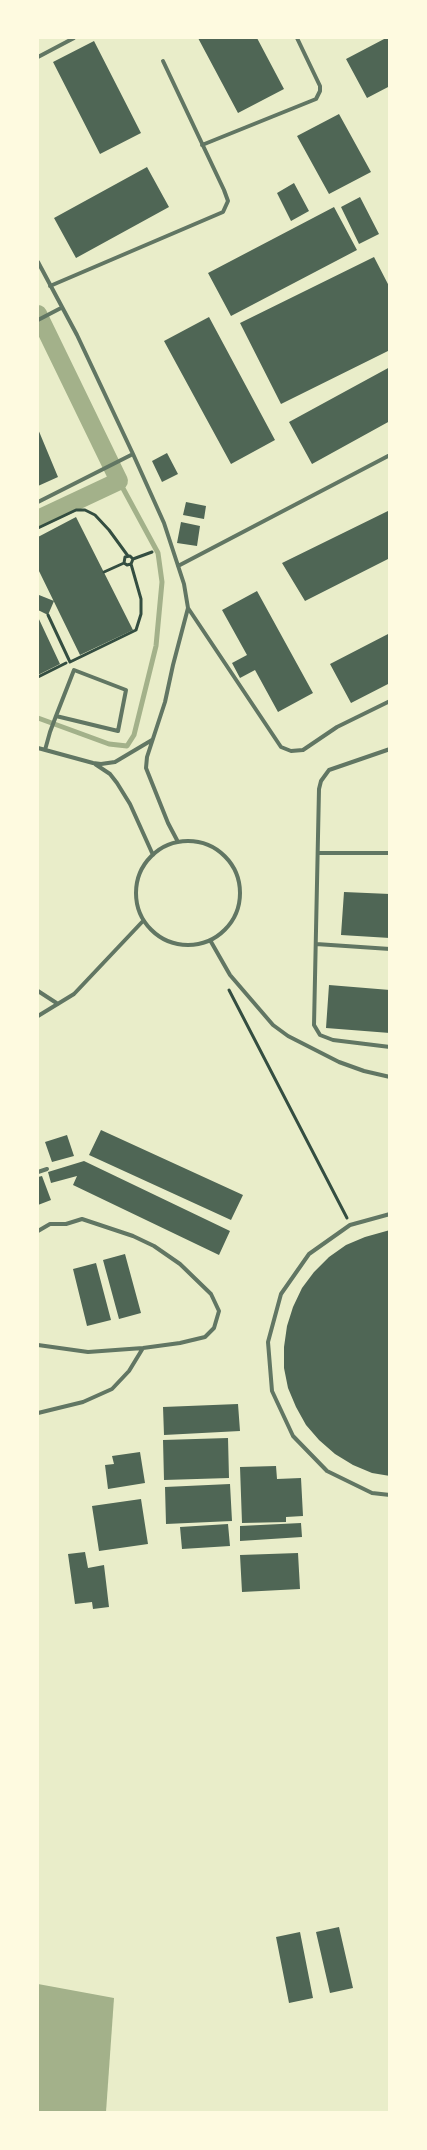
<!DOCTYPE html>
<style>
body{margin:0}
#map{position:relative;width:427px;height:2150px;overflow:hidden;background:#e9edc9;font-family:Cabin,sans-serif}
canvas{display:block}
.frame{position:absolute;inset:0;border:39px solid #fefae0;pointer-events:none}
</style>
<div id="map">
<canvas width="427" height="2150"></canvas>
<div class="frame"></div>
</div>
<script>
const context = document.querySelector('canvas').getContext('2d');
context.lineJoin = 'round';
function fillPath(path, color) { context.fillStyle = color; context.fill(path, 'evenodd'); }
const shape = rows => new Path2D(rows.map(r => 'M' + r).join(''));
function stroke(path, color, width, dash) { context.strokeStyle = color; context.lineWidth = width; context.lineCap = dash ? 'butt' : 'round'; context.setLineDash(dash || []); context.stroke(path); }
const water = shape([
 [38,1984,114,1998,106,2112,38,2112]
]);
const stream = shape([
 [38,718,109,744,127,746,134,735,156,646,162,582,158,553,119,481]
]);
const canal = shape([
 [38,314,119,481,38,519]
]);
const building = shape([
 [198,38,257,38,284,89,238,113],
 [386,38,390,38,390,86,367,98,346,59],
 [94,41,141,133,100,154,53,62],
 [339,114,371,172,329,194,297,136],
 [147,167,169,207,76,258,54,218],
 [294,183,309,211,291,221,277,193],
 [360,197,379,234,359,244,341,207],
 [334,207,357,250,231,316,208,273],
 [374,257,390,288,390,350,281,404,240,323],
 [209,317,275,440,231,464,164,341],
 [390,367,390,421,312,464,289,422],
 [38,429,58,477,38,486],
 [167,453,178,474,162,482,152,461],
 [186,502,206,506,204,519,183,515],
 [390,510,390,558,305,601,282,563],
 [76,517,133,630,80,655,38,569,38,537],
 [181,522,200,526,197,546,177,543],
 [257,591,313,693,278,712,255,670,240,678,232,663,247,655,222,610],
 [39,595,54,601,48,615,38,610],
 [38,617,60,664,38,675],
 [390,633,390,683,351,703,330,664],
 [344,892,390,894,390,938,341,935],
 [329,985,390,990,390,1033,326,1028],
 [101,1130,243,1195,231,1220,89,1155],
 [67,1135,74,1156,52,1162,45,1142],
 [84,1161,230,1231,219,1255,73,1185,77,1176,51,1183,48,1172],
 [42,1176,51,1200,38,1205,38,1177],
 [390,1230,390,1476,372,1473,353,1465,335,1454,319,1440,306,1425,296,1407,288,1388,284,1368,284,1347,287,1326,293,1307,302,1288,314,1272,329,1257,346,1245,365,1237],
 [125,1254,141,1313,119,1319,103,1260],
 [96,1263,111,1320,87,1326,73,1269],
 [238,1404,240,1431,164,1435,163,1407],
 [228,1438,229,1478,164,1480,163,1440],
 [140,1452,145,1483,108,1489,105,1465,114,1464,112,1456],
 [276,1466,277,1479,301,1478,303,1516,286,1517,286,1522,242,1523,240,1467],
 [230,1484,232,1521,166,1524,165,1487],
 [141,1499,148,1544,99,1551,92,1506],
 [301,1523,302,1537,240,1541,240,1526],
 [228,1524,230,1546,182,1549,180,1527],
 [85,1552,88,1568,104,1565,109,1607,93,1609,92,1602,75,1604,68,1554],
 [298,1553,300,1589,242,1592,240,1555],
 [339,1927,353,1988,330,1993,316,1932],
 [300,1932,313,1998,289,2003,276,1937]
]);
const path = shape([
 [38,528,76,510,85,510,95,515,109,530,128,556],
 [133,559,152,552],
 [104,572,124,563],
 [48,615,70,662,136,630,141,614,141,599,131,564,133,559,130,556,125,557,124,563,127,565,131,564],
 [38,677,66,663],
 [229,990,347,1218]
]);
const service = shape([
 [38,57,74,38],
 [202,145,316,99,320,91,320,86,297,38],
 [38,262,77,335,133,454,164,523,184,584,188,608,173,665,165,702,147,757,146,768,168,823,178,842],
 [50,286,223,212,228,201,224,190,163,61],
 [38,320,61,308],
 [38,502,133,454],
 [178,566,390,455],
 [188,608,281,747,291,751,303,750,337,727,390,701],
 [38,748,93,763,101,764,115,762,152,740],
 [390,749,329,770,321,781,319,789,314,1025,320,1035,333,1040,390,1047],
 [45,750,50,732,56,716,74,670,126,690,118,731,56,716],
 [95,764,110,774,117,783,130,804,153,855],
 '136 893a52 52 0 1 1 104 0a52 52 0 1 1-104 0Z',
 [318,853,390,853],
 [210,940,230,975,273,1025,288,1036,339,1062,364,1071,390,1077],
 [316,944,390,949],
 [38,991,58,1004],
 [38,1016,74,994,143,921],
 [38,1172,47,1169],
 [390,1214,350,1225,309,1254,281,1294,268,1342,272,1391,293,1436,327,1471,372,1493,390,1495],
 [38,1231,50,1224,66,1224,82,1219,133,1236,154,1246,180,1264,211,1294,219,1311,214,1328,205,1337,180,1343,143,1348,88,1352,38,1345],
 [38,1413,83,1402,112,1389,129,1371,143,1348]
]);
fillPath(water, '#a3b18a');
stroke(stream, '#a3b18a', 5);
stroke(canal, '#a3b18a', 18);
fillPath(building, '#4f6655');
stroke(path, '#344e41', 3);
stroke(service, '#617663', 4);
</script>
